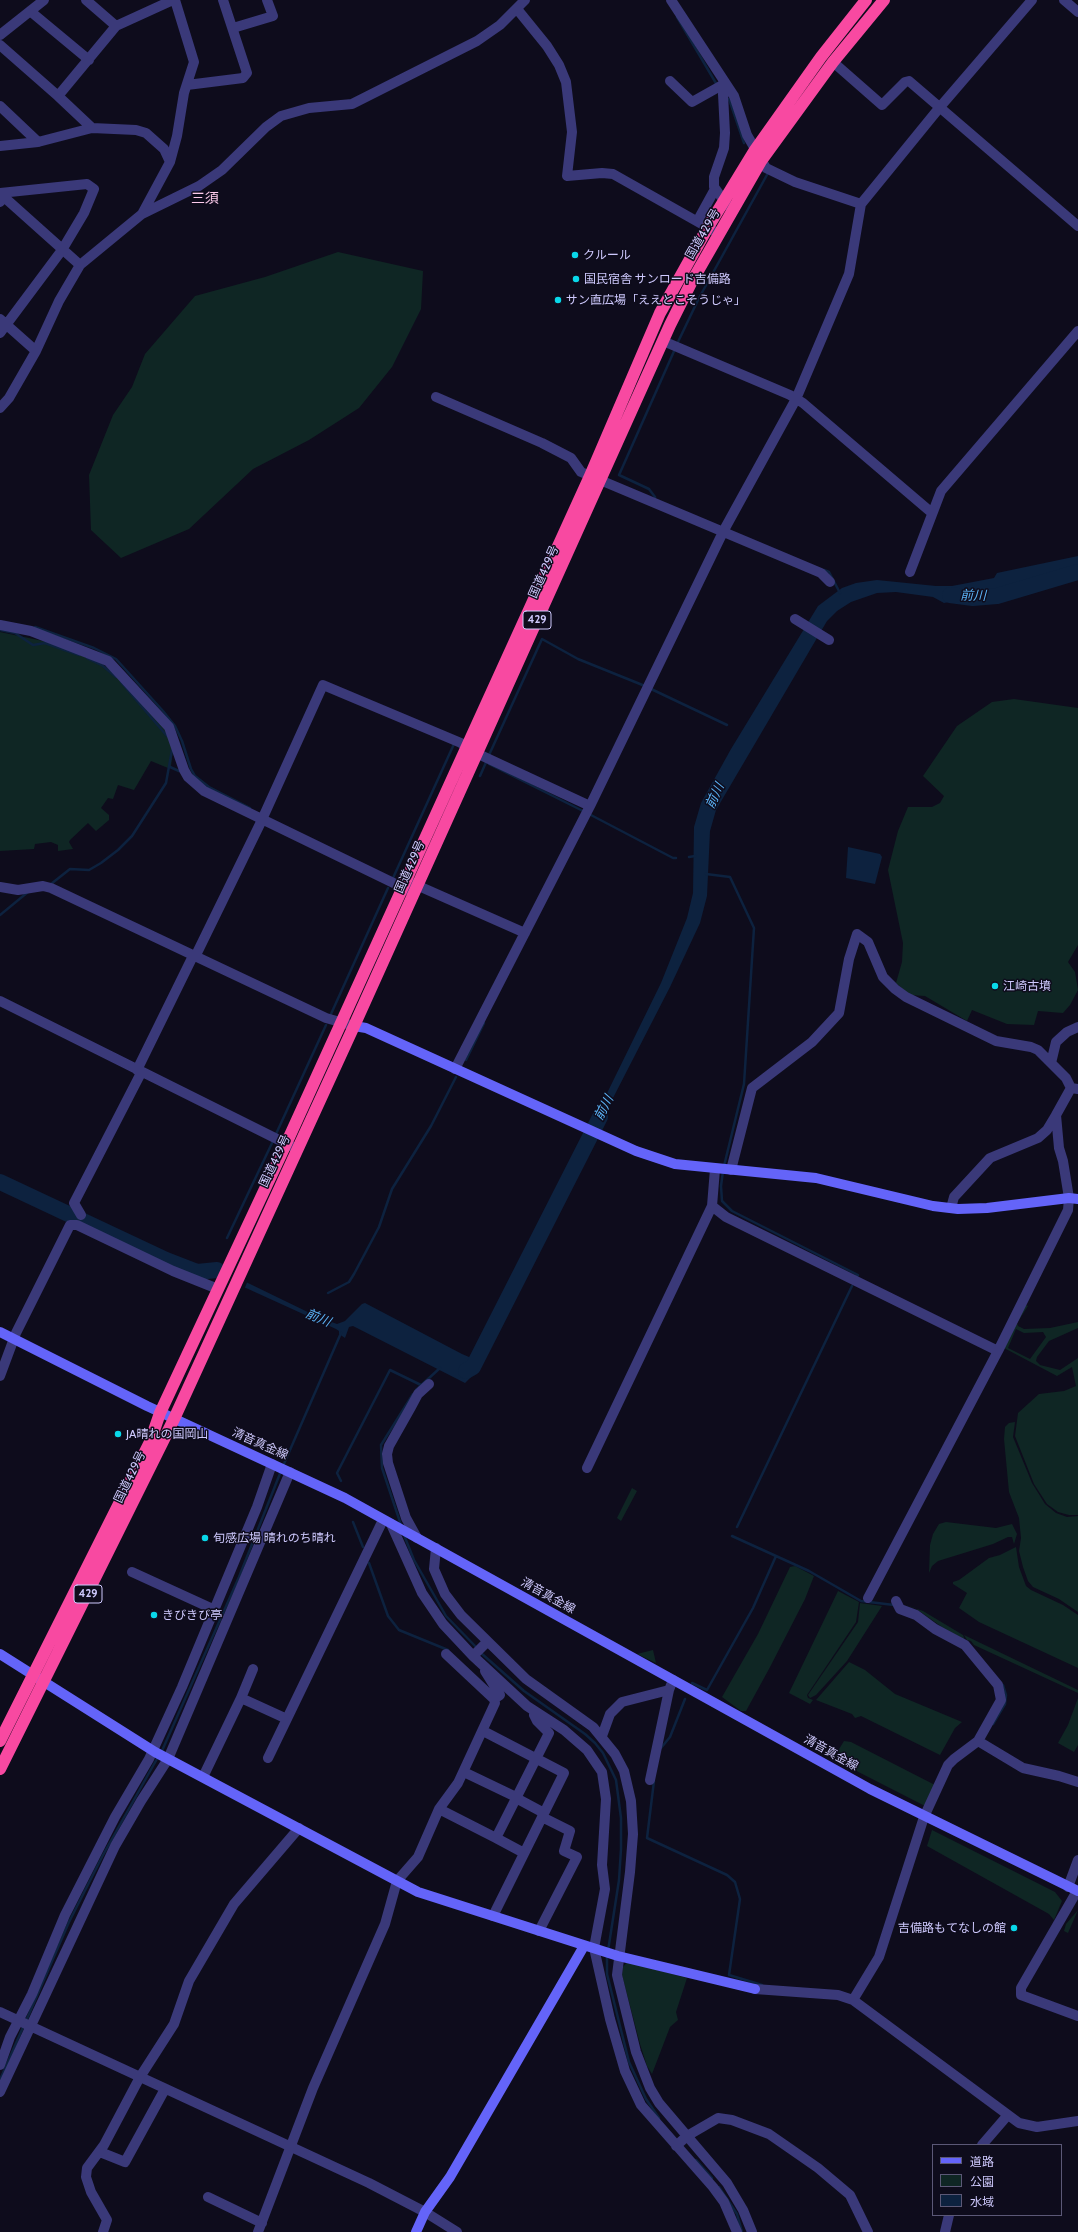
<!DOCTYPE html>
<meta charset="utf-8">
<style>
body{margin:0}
#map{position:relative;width:1078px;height:2232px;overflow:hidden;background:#0e0c1c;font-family:Cabin,"Noto Sans JP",sans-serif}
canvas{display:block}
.legend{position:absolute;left:932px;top:2144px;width:130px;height:72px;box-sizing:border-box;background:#0e0c1c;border:1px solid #5b5876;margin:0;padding:5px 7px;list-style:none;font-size:12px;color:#cec9fd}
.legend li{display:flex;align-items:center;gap:8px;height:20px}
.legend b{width:20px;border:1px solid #5b5876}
</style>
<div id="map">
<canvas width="1078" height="2232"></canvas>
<ul class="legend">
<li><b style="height:5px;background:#6464f9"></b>道路</li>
<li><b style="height:11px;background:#0f2624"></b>公園</li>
<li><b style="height:11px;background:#0d223f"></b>水域</li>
</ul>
</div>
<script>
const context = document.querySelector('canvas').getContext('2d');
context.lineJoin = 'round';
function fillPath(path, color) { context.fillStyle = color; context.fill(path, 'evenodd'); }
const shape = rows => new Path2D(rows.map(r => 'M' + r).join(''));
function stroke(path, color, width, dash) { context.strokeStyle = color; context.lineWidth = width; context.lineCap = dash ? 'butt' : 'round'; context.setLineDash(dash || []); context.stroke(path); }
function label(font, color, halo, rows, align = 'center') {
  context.font = font + ' Cabin,"Noto Sans JP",sans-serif'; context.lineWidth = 3; context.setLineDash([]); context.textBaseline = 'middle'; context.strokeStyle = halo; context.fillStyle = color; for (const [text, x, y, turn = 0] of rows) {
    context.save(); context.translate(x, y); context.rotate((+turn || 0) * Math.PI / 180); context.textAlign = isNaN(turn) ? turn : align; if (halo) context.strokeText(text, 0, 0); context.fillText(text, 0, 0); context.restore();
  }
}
const green = shape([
 [338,252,423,271,421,309,392,367,359,408,309,440,253,469,189,529,121,558,91,530,89,475,113,415,132,387,145,354,195,296,265,277],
 [0,632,48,642,102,664,115,674,169,734,173,750,171,766,168,768,151,761,134,790,118,785,113,799,108,798,101,808,109,815,109,820,96,831,88,823,70,840,69,842,73,849,58,851,58,845,51,842,35,844,34,849,0,851],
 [1014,699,1078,708,1078,945,1068,962,1075,972,1078,990,1070,1005,1063,1013,1038,1011,1034,1025,1007,1024,972,1010,967,1021,925,996,910,995,896,983,902,962,903,943,888,870,898,831,908,807,932,807,940,803,944,796,923,776,957,726,992,702],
 [1026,1305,1028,1306,1017,1323,1018,1326,1024,1329,1050,1328,1078,1322,1078,1328,1049,1341,1037,1357,1036,1361,1040,1365,1060,1370,1078,1358,1078,1515,1069,1515,1058,1512,1047,1504,1034,1484,1015,1436,1018,1413,1039,1394,1064,1391,1076,1386,1072,1367,1057,1376,1004,1348,1022,1307],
 [1016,1329,1024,1333,1043,1332,1046,1337,1030,1359,1008,1348],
 [1015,1422,1013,1437,1032,1483,1045,1504,1056,1513,1067,1517,1078,1516,1078,1612,1059,1599,1033,1587,1028,1581,1023,1567,1019,1551,1021,1538,1019,1518,1009,1492,1004,1439,1005,1427,1009,1423],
 [632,1488,637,1491,621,1521,617,1518],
 [946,1522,996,1528,1012,1524,1017,1534,1014,1544,1012,1537,1008,1537,993,1544,938,1561,932,1566,929,1573,930,1545,933,1534,939,1524],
 [1016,1547,1019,1567,1026,1586,1031,1590,1063,1605,1078,1615,1078,1668,979,1622,959,1608,967,1593,953,1584,953,1582,959,1580,989,1558,1000,1555],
 [795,1566,814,1576,805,1599,769,1669,746,1711,741,1711,722,1697,758,1634,790,1567],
 [838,1591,859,1602,856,1622,807,1695,808,1698,813,1700,810,1704,789,1693],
 [860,1603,882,1606,847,1661,816,1695,810,1698,808,1695,858,1622],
 [902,1604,923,1611,963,1635,965,1640,942,1627,915,1608],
 [964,1635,1078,1690,1078,1693,974,1645,971,1641,967,1640],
 [653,1650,656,1663,637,1654],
 [849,1662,865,1670,895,1694,962,1722,955,1728,940,1755,861,1716,855,1718,852,1714,816,1700],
 [1078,1698,1078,1745,1074,1752,1058,1743,1068,1725],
 [844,1741,851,1742,935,1785,925,1806,833,1759],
 [932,1830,1055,1892,1062,1901,1054,1920,1049,1914,927,1846],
 [1078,1910,1068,1933,1064,1931,1066,1924],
 [627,1962,687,1978,676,2012,678,2020,670,2027,652,2074,647,2066,640,2044,622,1975,623,1967]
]);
const water = shape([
 [1078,556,1078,574,944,603,933,597,896,592,877,593,851,602,837,611,827,621,716,810,710,831,707,896,700,923,670,987,594,1135,588,1132,661,983,687,918,693,893,694,827,701,803,731,749,818,606,842,588,856,583,877,580,936,586,952,586,994,578,997,573],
 [848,847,880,854,882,857,875,884,846,878],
 [215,1263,248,1283,318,1317,337,1324,345,1321,362,1304,365,1303,462,1354,469,1357,476,1355,481,1357,472,1376,465,1383,353,1326,349,1327,345,1338,339,1334,339,1331,336,1329,246,1288,194,1272,195,1269]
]);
const pier = shape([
 [218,1263,248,1280,244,1290,210,1279]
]);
const stream = shape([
 [677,17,717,85],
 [729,99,744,143],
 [677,344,699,298,768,173],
 [655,500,655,497,649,489,619,475,675,349],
 [824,570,829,572,840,593],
 [35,627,94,648,116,659,163,711,175,726,182,741,191,769,195,776,209,787,250,808],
 [0,630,15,633,33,645,45,643,79,655],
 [87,658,102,665,116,677],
 [121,682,167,736],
 [649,688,727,725],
 [489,755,542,639,578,659,645,686],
 [489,764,585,812],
 [170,767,179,771],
 [480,776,487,760],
 [589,814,673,858,676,858],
 [689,857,695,856],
 [706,874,730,877,754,928,744,1084,724,1166],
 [393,878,454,744],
 [51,884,70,869,89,870,101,863,118,850,132,836,166,783,172,750],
 [0,915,28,892],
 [331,1014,388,888],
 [466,1060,484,1023],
 [276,1134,326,1025],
 [723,1171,721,1186,722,1201,732,1211,858,1275,857,1276],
 [227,1238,273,1141],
 [328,1293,349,1282,354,1274,379,1227,392,1189,431,1126,456,1077],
 [416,1390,440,1368],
 [283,1466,341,1333],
 [341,1481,337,1473,390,1370,421,1385],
 [353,1522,363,1547],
 [401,1525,382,1468,381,1445,413,1394],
 [737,1527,852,1286],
 [404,1535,414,1560,446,1616,478,1649],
 [732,1536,809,1571,861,1601,894,1605],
 [369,1563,388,1616,399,1630,448,1650],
 [481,1653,524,1691,585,1734,595,1743,603,1753,616,1780,621,1818,621,1849,619,1880,608,1951],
 [692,1683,707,1690,753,1608,776,1556],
 [993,1724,1005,1704,1006,1695,1003,1685],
 [661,1748,670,1737,685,1699],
 [161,1753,239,1577,281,1471],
 [654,1781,647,1838,727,1875,735,1882,740,1899,729,1975,762,1985],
 [607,1956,607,1974,629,2062,646,2099,659,2118],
 [26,2021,69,1922,103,1855,158,1757],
 [0,2080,24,2025],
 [696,2160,712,2178],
 [719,2187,737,2214,742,2232]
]);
const river = shape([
 [950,595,973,598,997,596,1078,572],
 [0,1182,166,1260,197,1272,217,1270],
 [466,1371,473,1367,600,1117]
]);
const street = shape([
 [86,0,116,26],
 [671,0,734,96,747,135,766,168,795,182,861,204],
 [1064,0,1078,12],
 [517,9,547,46,559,65,566,82,572,132,567,176,602,173,613,174,714,231],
 [30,11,89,60],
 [233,28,273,16,267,0],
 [0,35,44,0],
 [0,45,58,96],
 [833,62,882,105,905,82,909,81,1078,226],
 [670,81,692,102,724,84],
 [187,85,243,78,247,73,223,0],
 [726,87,723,94,725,133,724,148,714,177,714,187,728,206],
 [0,106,38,142],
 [92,128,58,96,116,26,173,0],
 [0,146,38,142,92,128,136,130,146,133,164,149,170,162,142,214],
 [170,162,177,136,184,93,194,62,175,0],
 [0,193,87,184,94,189,84,213,62,250,0,333],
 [0,202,4,197,80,265],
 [698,220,715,189],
 [0,319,36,351],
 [663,341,790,395,803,403,932,513],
 [436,397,542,443,571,458,581,472,821,573,830,582],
 [0,408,9,398,36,351,59,301,80,265,142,214,199,186,222,170,266,127,281,116,309,108,352,104,477,41,500,25,525,0],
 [910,572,941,491,1078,331],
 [795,619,829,640],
 [0,625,31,631,108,661,169,727,184,770,188,777,204,791,410,891],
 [405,880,525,933],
 [0,887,18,890,43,886,51,888,326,1018,354,1026],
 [195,957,260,824,323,685,461,743,476,753,590,806],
 [0,1001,293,1147],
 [1051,1063,1066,1078,1071,1088],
 [455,1069,590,806,724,530,796,399,849,274,861,204,940,107,1032,0],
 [137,1070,193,956],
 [731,1170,752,1088,812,1042,839,1013,849,959,857,934,868,942,883,977,895,989,906,997,996,1041,1031,1047,1038,1050,1051,1063,1056,1042,1067,1032,1078,1027],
 [712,1206,726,1217,998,1351],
 [951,1208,954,1197,990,1158,1038,1138,1047,1130,1056,1115],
 [81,1215,74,1203,141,1073],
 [0,1376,16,1333,70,1225,77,1225,173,1271,218,1289],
 [587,1468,712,1206,715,1169],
 [391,1524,422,1593,443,1624,473,1656,527,1706,564,1730,587,1750,602,1772,606,1799,602,1865,605,1889,594,1948,610,2019,625,2071,641,2105,713,2187,724,2202,737,2232],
 [417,1538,406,1518,388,1463,387,1454,389,1446,411,1407,418,1394,429,1384],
 [436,1548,434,1569,445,1594,461,1615,526,1679,593,1727,615,1754,624,1771,631,1801,633,1834,630,1872,617,1975,636,2052,650,2088,659,2103,727,2183,743,2210,752,2232],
 [132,1572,215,1610],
 [868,1598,998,1351,1068,1210,1069,1198,1063,1161,1059,1148,1056,1115,1071,1088,1078,1089],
 [896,1601,900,1609,916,1615,935,1629,965,1645,998,1685,1001,1700,978,1741],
 [446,1654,494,1699],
 [473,1656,487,1642],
 [241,1698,253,1669],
 [487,1733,564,1773,493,1916],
 [602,1736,610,1714,622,1702,669,1690,673,1680],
 [268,1758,383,1520],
 [468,1774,516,1797],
 [203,1777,241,1698,287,1719],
 [650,1780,669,1690],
 [516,1798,544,1813],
 [439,1809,496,1838,549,1733,537,1721,534,1715,536,1712],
 [496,1838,524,1853],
 [1068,1887,1078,1860],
 [1077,1891,1021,1988,1021,1995,1078,2016],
 [539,1931,577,1857,564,1851,570,1831,542,1817],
 [755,1989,838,1995,853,2000,1019,2123,1037,2127,1078,2121],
 [853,2000,879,1957,924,1817,948,1765,954,1759,978,1741,1023,1768,1059,1776,1078,1782],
 [0,2012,369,2183,425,2212,457,2232],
 [0,2065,10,2037,32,1994,65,1915,115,1817,149,1759,182,1687,257,1507,272,1464],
 [0,2092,115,1846,141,1801,168,1759,290,1472],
 [982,2145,1007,2116],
 [676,2146,687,2136,718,2118,732,2120,769,2134,818,2168,850,2195,868,2232],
 [100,2152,125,2162,165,2089],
 [208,2197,262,2223],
 [103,2232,107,2220,91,2192,86,2177,87,2168,104,2145,140,2077,174,2024,189,1981,234,1904,299,1828],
 [258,2232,313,2088,385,1924,397,1881,418,1857,439,1809,458,1783,495,1703,494,1699,500,1695,485,1671],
 [945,2232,949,2215]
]);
const secondary = shape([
 [354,1026,366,1028,636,1151,675,1164,816,1178,933,1206,958,1209,987,1208,1069,1198,1078,1199],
 [0,1332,147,1406,345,1498,870,1789,1078,1891],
 [0,1654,155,1752,418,1892,618,1956,755,1989],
 [416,2232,425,2212,450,2177,584,1946]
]);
const highway = shape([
 [0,1741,150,1442,160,1413,286,1144,590,476,660,313,708,227,755,150,821,57,866,0],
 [0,1769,174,1419,354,1026,670,325,691,283,761,161,833,62,884,0]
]);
const markers = [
 [575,255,4,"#09d8e9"],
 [576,279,4,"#09d8e9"],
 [558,300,4,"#09d8e9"],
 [995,986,4,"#09d8e9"],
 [118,1434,4,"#09d8e9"],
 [205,1538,4,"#09d8e9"],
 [154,1615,4,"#09d8e9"],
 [1014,1928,4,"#09d8e9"]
];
const shields = [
 [537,620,28],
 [88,1594,28]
];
const shieldNames = [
 ["429",537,620],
 ["429",88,1594]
];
const streetNames = [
 ["国道429号",703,234,-60],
 ["国道429号",544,572,-66],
 ["国道429号",410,867,-66],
 ["国道429号",275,1161,-65],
 ["清音真金線",260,1444,24],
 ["国道429号",130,1477,-64],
 ["清音真金線",548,1596,29],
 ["清音真金線",831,1753,29]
];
const poiNames = [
 ["クルール",583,255],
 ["国民宿舎 サンロード吉備路",584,279],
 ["サン直広場「ええとこそうじゃ」",566,300],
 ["江崎古墳",1003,986],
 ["JA晴れの国岡山",126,1434],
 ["旬感広場 晴れのち晴れ",213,1538],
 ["きびきび亭",162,1615],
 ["吉備路もてなしの館",1006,1928,"right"]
];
const waterNames = [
 ["前川",973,596,1],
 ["前川",715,796,-65],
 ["前川",604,1108,-63],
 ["前川",318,1318,23]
];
const quarterNames = [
 ["三須",205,199]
];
fillPath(green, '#0f2624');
fillPath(water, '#0d223f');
fillPath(pier, '#0e0c1c');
stroke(stream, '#0d223f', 2.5);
stroke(river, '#0d223f', 16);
stroke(street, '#3a3979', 10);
stroke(secondary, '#6464f9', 10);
stroke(highway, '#f849a1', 12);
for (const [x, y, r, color] of markers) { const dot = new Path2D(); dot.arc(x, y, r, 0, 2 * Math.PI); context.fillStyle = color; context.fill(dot); stroke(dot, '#0e0c1c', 1.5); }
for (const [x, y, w] of shields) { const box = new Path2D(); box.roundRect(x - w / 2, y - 9, w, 18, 3); context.fillStyle = '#0e0c1c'; context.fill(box); stroke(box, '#cec9fd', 1); }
label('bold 11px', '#cec9fd', null, shieldNames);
label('12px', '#cec9fd', '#0e0c1c', streetNames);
label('12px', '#cec9fd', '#0e0c1c', poiNames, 'left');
label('italic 13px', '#5cb4f8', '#0e0c1c', waterNames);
label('14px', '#fdcbec', '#0e0c1c', quarterNames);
</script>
